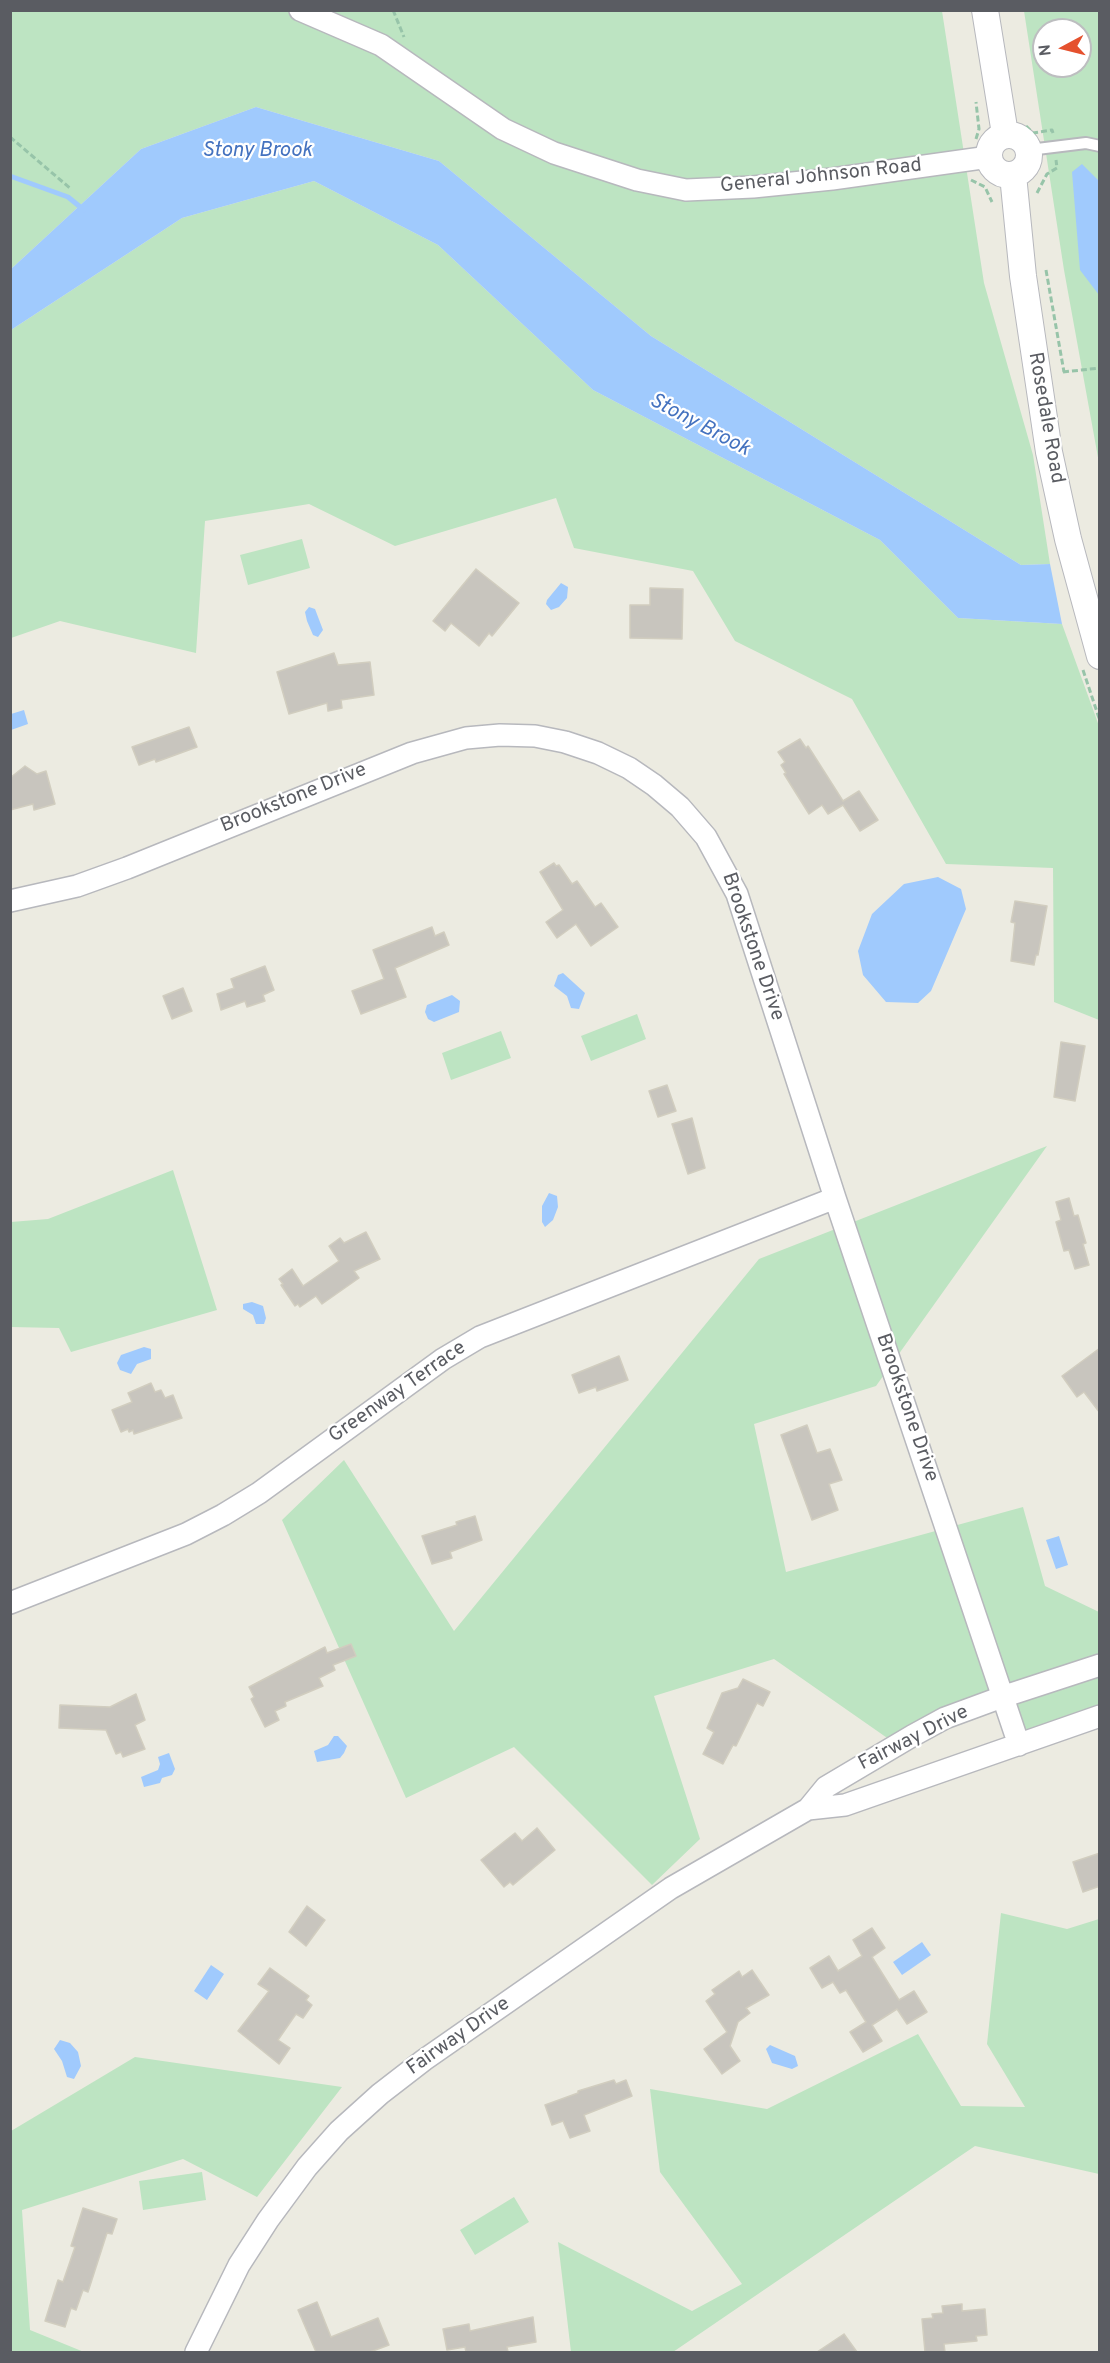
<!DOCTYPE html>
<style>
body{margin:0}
#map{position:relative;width:1110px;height:2363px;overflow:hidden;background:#ecebe1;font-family:Overpass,sans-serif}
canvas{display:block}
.frame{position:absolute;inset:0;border:12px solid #5a5c62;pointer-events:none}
.north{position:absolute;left:1032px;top:18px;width:60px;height:60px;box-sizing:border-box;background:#fff;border:2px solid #bdbec0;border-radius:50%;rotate:263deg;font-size:16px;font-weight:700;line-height:24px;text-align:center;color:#5a5c62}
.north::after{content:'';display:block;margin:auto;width:21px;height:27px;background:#e5512e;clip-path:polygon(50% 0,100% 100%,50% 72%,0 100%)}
</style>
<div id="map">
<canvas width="1110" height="2363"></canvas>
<div class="frame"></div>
<div class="north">N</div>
</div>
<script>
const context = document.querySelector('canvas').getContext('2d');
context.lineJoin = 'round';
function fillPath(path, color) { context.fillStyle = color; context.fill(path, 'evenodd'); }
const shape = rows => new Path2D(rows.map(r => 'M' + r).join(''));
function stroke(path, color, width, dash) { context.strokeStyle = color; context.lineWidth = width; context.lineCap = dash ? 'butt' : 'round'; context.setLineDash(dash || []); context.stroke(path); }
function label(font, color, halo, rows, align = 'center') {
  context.font = font + ' Overpass,sans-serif'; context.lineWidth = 4.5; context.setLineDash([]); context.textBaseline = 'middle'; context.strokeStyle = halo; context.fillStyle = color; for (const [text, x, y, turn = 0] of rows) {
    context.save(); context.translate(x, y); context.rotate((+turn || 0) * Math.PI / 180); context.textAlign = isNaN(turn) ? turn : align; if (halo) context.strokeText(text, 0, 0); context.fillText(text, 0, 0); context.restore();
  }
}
const green = shape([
 [11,11,942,11,984,283,1033,455,1050,564,1021,565,651,336,439,161,256,107,141,149,11,269],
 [1024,11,1099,11,1099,463,1064,270],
 [1044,30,1080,30,1080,66,1044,66],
 [314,181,438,245,593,390,880,540,958,618,1062,624,1099,726,1099,1020,1054,1002,1053,868,946,864,852,699,735,641,693,571,574,548,556,498,395,546,309,504,205,521,196,653,60,621,11,638,11,330,182,218],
 [302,539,310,568,248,585,240,555],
 [637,1014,646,1039,591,1061,581,1036],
 [501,1031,511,1058,451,1080,442,1053],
 [1047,1146,876,1386,754,1424,786,1572,1023,1507,1045,1586,1099,1612,1099,1721,1013,1747,995,1694,893,1742,774,1659,654,1696,700,1839,652,1885,514,1747,406,1798,282,1520,344,1460,454,1631,759,1259],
 [173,1170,217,1310,71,1352,59,1328,11,1327,11,1222,48,1219],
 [1001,1913,1067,1929,1099,1919,1099,2174,975,2146,673,2352,571,2352,558,2242,692,2311,742,2284,660,2172,650,2089,767,2109,918,2034,961,2106,1025,2107,987,2044],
 [135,2057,342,2087,257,2197,183,2159,22,2210,30,2330,84,2352,11,2352,11,2131],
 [202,2172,206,2200,143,2210,139,2181],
 [514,2197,529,2222,475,2255,460,2230]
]);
const water = shape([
 [256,107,439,161,651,336,1021,565,1050,564,1062,624,958,618,880,540,593,390,438,245,314,181,182,218,11,330,11,269,141,149],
 [1082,164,1099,181,1099,295,1080,270,1072,172],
 [561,583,568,587,567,598,559,607,551,610,546,604,547,600],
 [309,607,315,609,323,630,318,637,313,635,307,621,305,612],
 [24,710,28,724,11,730,11,714],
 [938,877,961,889,966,909,931,991,918,1003,886,1002,863,975,858,951,872,914,904,884],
 [563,973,585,993,579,1009,571,1008,567,996,554,986,558,975],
 [452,995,460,1001,459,1012,434,1022,428,1019,425,1012,427,1005],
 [549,1193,557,1196,558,1207,553,1220,545,1227,542,1222,542,1206],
 [252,1302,263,1306,266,1318,264,1324,256,1324,253,1315,243,1309,243,1304],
 [144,1347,151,1349,151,1359,137,1364,131,1374,120,1370,117,1363,121,1355],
 [1059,1536,1068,1565,1056,1569,1046,1540],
 [334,1736,338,1736,347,1746,344,1753,340,1758,317,1762,314,1751,328,1745],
 [169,1753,175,1769,172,1775,162,1778,160,1783,144,1787,141,1777,158,1770,160,1764,158,1757],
 [922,1942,931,1955,902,1975,893,1962],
 [211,1965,224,1974,207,2000,194,1991],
 [60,2040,70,2043,78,2052,81,2066,74,2079,67,2077,62,2061,54,2049],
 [770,2045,795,2056,798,2066,792,2069,772,2063,766,2049]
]);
const stream = shape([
 [10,176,68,197,84,210]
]);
const building = shape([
 [476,569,519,603,492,636,489,633,479,646,451,623,445,631,433,621,476,569],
 [650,588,683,589,682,639,630,638,630,605,650,605,650,588],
 [334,653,338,665,370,662,374,695,341,700,342,708,328,711,327,703,289,714,277,672,334,653],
 [189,727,197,747,156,762,155,759,139,765,132,747,189,727],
 [800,739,806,748,808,746,843,801,859,791,878,820,860,831,843,805,828,814,822,805,809,814,784,774,786,773,781,765,785,762,778,752,800,739],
 [25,766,37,774,46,771,55,804,34,810,33,804,10,810,10,778,25,766],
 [554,863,556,866,559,865,572,884,577,881,595,907,601,903,618,927,591,946,576,924,557,938,546,922,563,910,540,872,554,863],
 [1015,901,1047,906,1038,955,1036,955,1034,965,1011,961,1015,923,1011,922,1015,901],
 [432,927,435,936,444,932,449,945,395,968,406,997,361,1014,352,991,384,979,373,950,432,927],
 [265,966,274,990,263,995,265,1001,247,1007,245,1001,221,1010,217,994,234,988,231,979,265,966],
 [183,988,192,1011,172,1019,163,996,183,988],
 [1061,1042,1085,1046,1075,1101,1054,1097,1061,1042],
 [667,1085,676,1111,658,1117,649,1091,667,1085],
 [692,1118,705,1168,688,1174,672,1124,692,1118],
 [1069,1198,1074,1216,1078,1215,1086,1243,1083,1244,1089,1265,1075,1269,1069,1250,1064,1251,1056,1222,1061,1220,1056,1202,1069,1198],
 [366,1232,380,1259,354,1271,359,1278,322,1304,316,1296,300,1307,298,1304,295,1306,281,1285,283,1284,279,1279,292,1269,303,1286,339,1261,329,1246,340,1238,344,1243,366,1232],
 [1100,1348,1100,1413,1084,1392,1077,1397,1062,1376,1100,1348],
 [619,1356,628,1380,597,1391,596,1387,579,1393,572,1375,619,1356],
 [151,1383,155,1392,161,1390,165,1398,173,1395,182,1418,134,1434,133,1430,129,1432,128,1429,121,1432,112,1410,132,1402,128,1393,151,1383],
 [807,1425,817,1453,830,1449,842,1480,829,1484,838,1510,812,1520,781,1435,807,1425],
 [475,1516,482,1540,450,1552,452,1558,432,1564,422,1536,457,1525,456,1522,475,1516],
 [351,1644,356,1656,333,1665,335,1670,319,1678,323,1686,285,1702,286,1706,275,1711,279,1720,265,1727,251,1699,254,1697,249,1687,325,1647,327,1653,351,1644],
 [743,1679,770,1692,763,1706,757,1703,736,1746,733,1745,723,1764,703,1754,714,1732,707,1728,722,1693,738,1688,743,1679],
 [136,1694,145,1720,135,1725,145,1749,123,1757,121,1752,116,1754,106,1730,59,1728,60,1705,110,1707,136,1694],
 [537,1828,555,1850,513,1885,510,1882,504,1887,481,1860,515,1833,522,1841,537,1828],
 [1100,1853,1100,1886,1083,1892,1073,1862,1100,1853],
 [307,1906,325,1920,306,1946,289,1932,307,1906],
 [872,1928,885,1948,872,1957,899,2000,914,1991,927,2012,907,2024,897,2009,872,2025,882,2041,863,2052,850,2032,866,2022,846,1990,840,1993,833,1982,822,1988,810,1968,829,1956,838,1971,862,1956,853,1940,872,1928],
 [270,1968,309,1996,306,2000,312,2005,303,2018,296,2014,278,2040,290,2048,279,2064,238,2031,269,1991,258,1984,270,1968],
 [752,1970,769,1995,746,2008,750,2013,738,2022,730,2046,740,2061,722,2074,704,2049,727,2032,706,2001,715,1994,712,1990,739,1971,742,1977,752,1970],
 [614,2080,616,2084,626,2080,632,2096,584,2115,590,2131,570,2138,563,2121,552,2125,545,2105,578,2093,578,2091,614,2080],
 [83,2208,117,2219,112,2234,107,2233,88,2292,83,2290,76,2310,71,2308,65,2327,45,2321,58,2280,63,2282,75,2247,71,2246,83,2208],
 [317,2302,331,2337,378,2318,389,2345,370,2352,316,2352,298,2310,317,2302],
 [962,2304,962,2311,985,2309,987,2335,976,2336,977,2341,944,2344,945,2352,925,2352,922,2319,933,2318,932,2314,943,2313,942,2306,962,2304],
 [533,2317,536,2342,507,2347,508,2352,466,2352,465,2347,447,2350,443,2329,469,2324,470,2331,533,2317],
 [844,2334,857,2352,817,2352,844,2334]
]);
const path = shape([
 [393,10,404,37],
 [1026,126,1033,133,1052,130,1053,133],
 [10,137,71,189],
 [976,139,979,129,976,102],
 [971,180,985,187,992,202],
 [1037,193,1047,174,1057,168,1056,160],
 [1046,270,1064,372],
 [1063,372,1100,368],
 [1083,670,1100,721]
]);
const service = shape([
 [1029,150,1086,143,1100,146]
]);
const minor = shape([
 [300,10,381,45,503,129,554,153,637,180,686,190,753,187,832,179,989,157],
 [10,901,77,886,127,868,412,753,466,738,500,735,535,736,565,742,598,753,629,768,654,785,680,807,706,837,737,894,835,1198,1019,1745],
 [10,1603,186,1534,223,1515,259,1493,443,1359,480,1337,835,1198],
 [808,1809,845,1805,1100,1716],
 [196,2352,239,2265,268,2220,307,2167,339,2131,380,2094,424,2060,671,1888,808,1809,826,1787,912,1736,945,1718,1002,1697,1100,1665]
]);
const tertiary = shape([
 [985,10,1005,134],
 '989 155a20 20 0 1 1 40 0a20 20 0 1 1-40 0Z',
 [1013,175,1023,276,1049,452,1068,539,1100,656]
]);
const streetNames = [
 ["General Johnson Road",821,177,-6],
 ["Rosedale Road",1045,418,80],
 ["Brookstone Drive",294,799,-22],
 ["Brookstone Drive",752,947,71],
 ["Greenway Terrace",398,1393,-35],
 ["Brookstone Drive",906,1408,71],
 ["Fairway Drive",914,1739,-27],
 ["Fairway Drive",459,2037,-35]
];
const waterNames = [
 ["Stony Brook",257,152],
 ["Stony Brook",699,426,28]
];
fillPath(green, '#bde4c2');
fillPath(water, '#a0cafd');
stroke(stream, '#a0cafd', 5);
fillPath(building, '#c8c5be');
stroke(building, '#d1cdbf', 1.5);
stroke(service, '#b7b8bd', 14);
stroke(minor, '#b7b8bd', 24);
stroke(tertiary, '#b7b8bd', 28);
stroke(path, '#97c4a9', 3, [6, 3]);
stroke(service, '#fff', 10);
stroke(minor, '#fff', 21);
stroke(tertiary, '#fff', 26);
label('20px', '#5a5c62', '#fff', streetNames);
label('italic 21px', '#4472bf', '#fff', waterNames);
</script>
